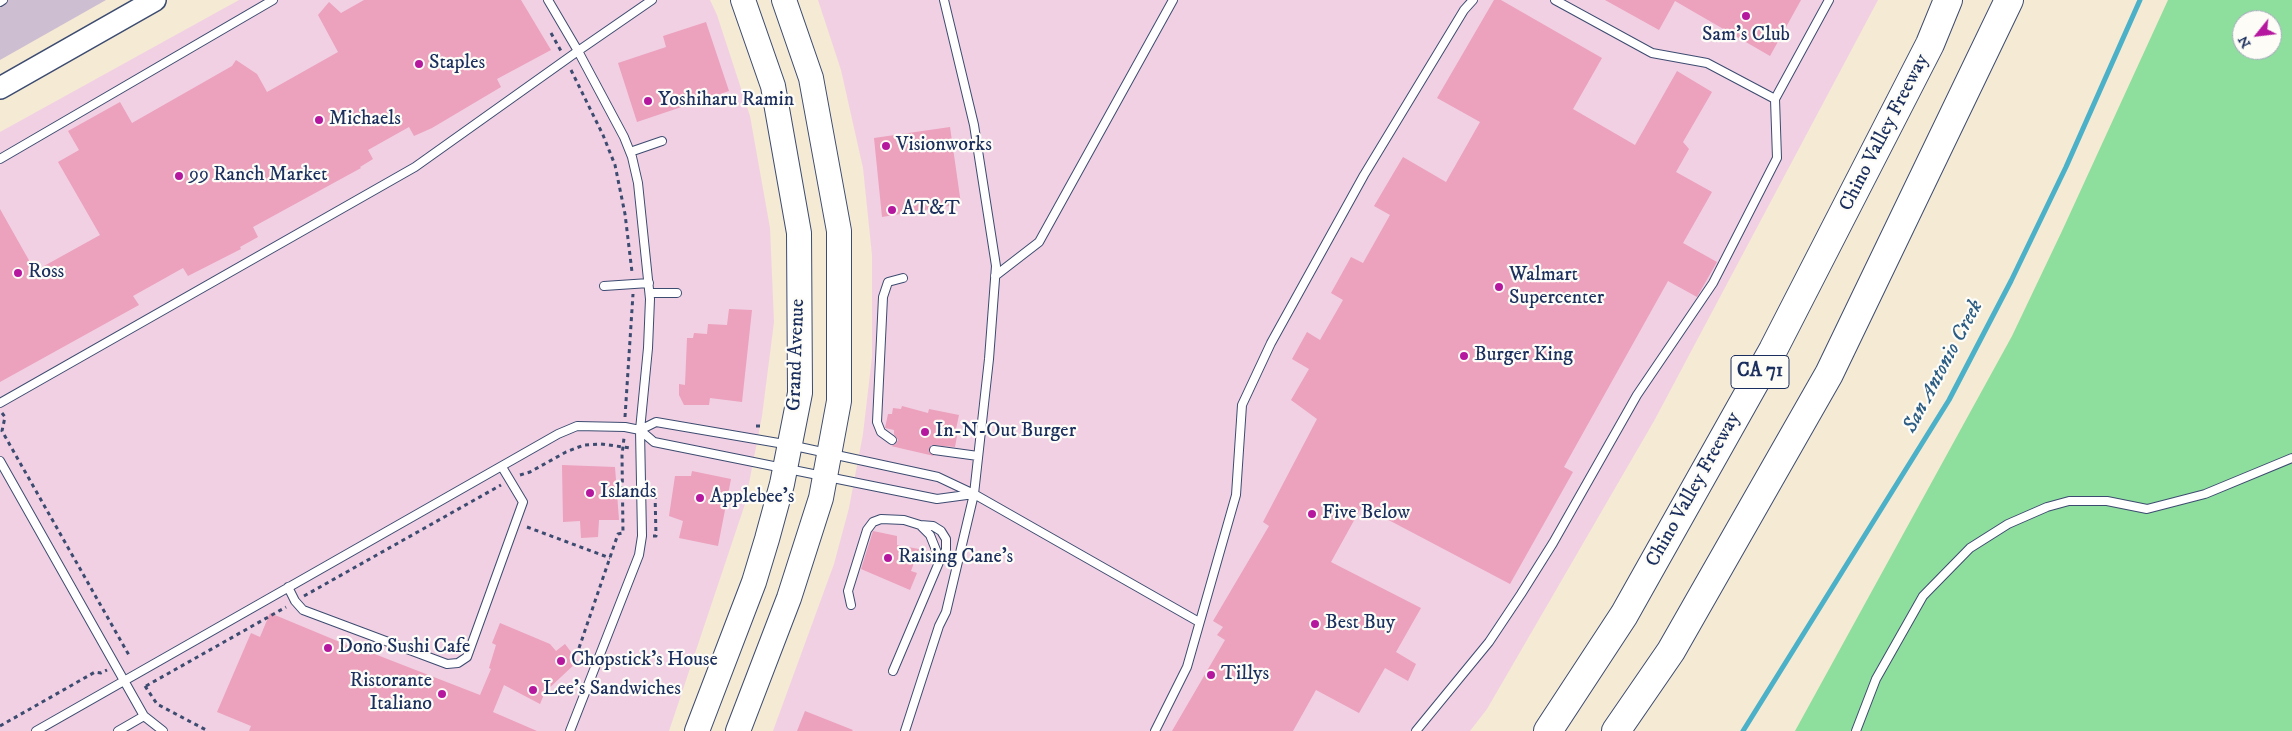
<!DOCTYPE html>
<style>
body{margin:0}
#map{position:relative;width:2292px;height:731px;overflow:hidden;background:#f5ead4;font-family:"IM FELL DW Pica",serif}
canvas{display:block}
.north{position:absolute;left:2232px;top:10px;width:50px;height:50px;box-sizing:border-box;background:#fdfcf7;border:1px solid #a3aaba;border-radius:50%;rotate:241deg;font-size:14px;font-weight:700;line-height:20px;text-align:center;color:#1b2f5e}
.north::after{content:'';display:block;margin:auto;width:18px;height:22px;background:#b5179e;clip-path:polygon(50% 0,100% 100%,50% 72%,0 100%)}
</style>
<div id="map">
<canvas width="2292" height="731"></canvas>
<div class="north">N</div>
</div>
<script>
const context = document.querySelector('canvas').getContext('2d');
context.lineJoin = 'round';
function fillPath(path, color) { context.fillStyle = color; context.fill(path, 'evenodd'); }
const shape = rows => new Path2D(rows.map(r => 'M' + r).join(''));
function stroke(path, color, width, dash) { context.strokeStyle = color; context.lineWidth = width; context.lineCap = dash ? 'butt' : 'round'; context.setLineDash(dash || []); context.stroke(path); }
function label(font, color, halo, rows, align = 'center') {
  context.font = font + ' "IM FELL DW Pica",serif'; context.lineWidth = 4.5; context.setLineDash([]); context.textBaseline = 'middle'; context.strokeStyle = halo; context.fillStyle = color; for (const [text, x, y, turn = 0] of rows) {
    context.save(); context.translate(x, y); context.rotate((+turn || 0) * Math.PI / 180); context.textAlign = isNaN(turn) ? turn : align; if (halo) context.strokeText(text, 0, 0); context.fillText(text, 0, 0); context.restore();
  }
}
const built = shape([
 [239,0,710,0,717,15,750,116,770,228,774,322,762,416,745,504,669,731,0,731,0,132],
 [818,0,1878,0,1654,421,1487,709,1470,731,773,731,834,564,849,508,863,434,872,357,872,255,863,168,841,70]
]);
const industrial = shape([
 [0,0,106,0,0,60]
]);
const green = shape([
 [2168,0,2292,0,2292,731,1795,731,2012,336,2062,231],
 [2242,20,2272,20,2272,50,2242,50]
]);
const stream = shape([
 [1743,731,1949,400,2011,281,2066,167,2140,0]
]);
const building = shape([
 [364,0,521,0,551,50,497,79,501,87,432,128,414,136,409,127,368,150,373,159,360,167,361,168,253,227,258,237,240,247,241,249,188,276,183,268,133,296,139,305,0,382,0,209,35,271,100,235,58,162,79,150,68,131,120,102,132,123,232,66,236,60,257,74,267,92,338,52,318,15,329,2,341,13],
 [1494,0,1501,0,1602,58,1573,109,1635,145,1677,71,1712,92,1683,142,1689,149,1676,172,1712,192,1683,243,1717,262,1697,297,1668,281,1564,467,1573,472,1510,584,1362,506,1331,562,1421,608,1396,652,1416,664,1408,681,1385,668,1359,713,1316,690,1293,731,1172,731,1225,640,1217,635,1223,627,1213,621,1269,526,1263,522,1317,419,1291,400,1309,369,1292,359,1307,332,1320,340,1343,300,1331,293,1351,257,1363,263,1390,215,1374,206,1403,157,1446,182,1480,122,1437,98],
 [1605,0,1801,0,1770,56,1675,1,1659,30],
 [706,22,729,91,637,122,618,63,666,47,663,36],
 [950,127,961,204,882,217,874,138],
 [729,309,752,310,742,402,710,398,709,405,684,405,679,395,679,384,685,385,687,338,693,338,694,333,707,334,708,324,727,325],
 [902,406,928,413,929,409,959,415,955,434,957,436,955,447,931,445,929,452,934,456,891,446,896,444,898,440,894,434,894,430,885,428,888,414,892,414,893,408,901,409],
 [562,465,615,467,619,520,599,520,598,537,581,538,580,521,563,522],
 [692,471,731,479,718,546,679,538,683,521,669,516,675,476,691,476],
 [873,531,897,536,897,545,919,549,911,571,917,573,910,590,861,569],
 [270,613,371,655,372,653,480,695,491,669,489,668,496,645,492,643,500,623,550,644,556,651,565,644,578,661,545,692,540,704,504,685,493,712,537,731,249,731,251,726,217,712,251,633,260,637],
 [805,711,853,730,852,731,797,731]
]);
const path = shape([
 [551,33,561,51],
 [571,70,603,135,615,165,625,214,632,272],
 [2,413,5,417,2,431,130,657],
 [625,417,633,294],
 [756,426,763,426],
 [520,475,530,472,566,452,584,445,601,444,631,448],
 [527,527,610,558],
 [653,536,656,536,655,492],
 [304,596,501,485],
 [579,648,618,534,623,533,622,455,624,438],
 [145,686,157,704,208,731],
 [146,686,286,607],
 [0,726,95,672,101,673,107,670]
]);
const service = shape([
 [1555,0,1652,53,1707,63,1775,99,1829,0],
 [0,2,3,0],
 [630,152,662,141],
 [0,159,273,0],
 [995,276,1039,242,1173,0],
 [604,286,649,283],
 [650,293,677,293],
 [0,403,415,167,578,51,548,0],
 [640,430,656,422,790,445,938,477,974,494,1199,622],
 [892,440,881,432,877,422,883,297,888,282,903,278],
 [934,450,978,456],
 [0,461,144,716],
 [920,525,933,526,941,531,946,539,946,550,940,560],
 [288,587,295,601,303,610,447,664,458,663,467,657,523,502,502,467],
 [851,605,848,591,867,530,873,522,881,519,904,520,920,525,930,535,940,560,893,671],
 [36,731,558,434,577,426,625,427,640,430,654,442,937,499,974,494],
 [118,731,144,716,163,731],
 [570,731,639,555,642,536,640,430,648,348,650,299,638,183,632,157,624,137,578,51,652,0],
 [905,731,939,626,946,612,974,494,989,359,996,266,974,125,944,0],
 [1155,731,1187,667,1236,495,1242,405,1271,343,1364,175,1464,10,1473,0],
 [1416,731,1489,642,1521,594,1553,543,1637,395,1713,283,1777,158,1775,99],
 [1856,731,1876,679,1923,596,1970,548,2008,524,2047,507,2069,501,2107,501,2147,509,2205,494,2292,458]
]);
const secondary = shape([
 [0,88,155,0]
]);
const primary = shape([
 [697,731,754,582,767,539,782,484,800,393,799,233,773,86,743,0],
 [738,731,789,598,821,498,839,401,839,231,811,78,784,0]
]);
const motorway = shape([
 [1548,731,1624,615,1773,350,1930,44,1948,0],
 [1616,731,1671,651,1829,374,2009,0]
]);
const markers = [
 [1746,16,5,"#b5179e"],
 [419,64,5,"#b5179e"],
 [648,101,5,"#b5179e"],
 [319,120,5,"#b5179e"],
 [886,146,5,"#b5179e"],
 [179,176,5,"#b5179e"],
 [892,210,5,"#b5179e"],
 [18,273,5,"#b5179e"],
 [1499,287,5,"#b5179e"],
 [1464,356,5,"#b5179e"],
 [925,432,5,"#b5179e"],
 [590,493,5,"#b5179e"],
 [700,498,5,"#b5179e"],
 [1312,514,5,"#b5179e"],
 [888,558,5,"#b5179e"],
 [1315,624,5,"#b5179e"],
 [328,648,5,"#b5179e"],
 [561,661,5,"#b5179e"],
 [1211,675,5,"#b5179e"],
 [533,690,5,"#b5179e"],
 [442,694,5,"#b5179e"]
];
const shields = [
 [1760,372,58]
];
const shieldNames = [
 ["CA 71",1760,372]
];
const poiNames = [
 ["Sam's Club",1746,36,"center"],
 ["Staples",429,64],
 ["Yoshiharu Ramin",658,101],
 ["Michaels",329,120],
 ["Visionworks",896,146],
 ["99 Ranch Market",189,176],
 ["AT&T",902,210],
 ["Ross",28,273],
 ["Walmart",1509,276],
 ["Supercenter",1509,299],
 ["Burger King",1474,356],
 ["In-N-Out Burger",935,432],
 ["Islands",600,493],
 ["Applebee's",710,498],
 ["Five Below",1322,514],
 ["Raising Cane's",898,558],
 ["Best Buy",1325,624],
 ["Dono Sushi Cafe",338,648],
 ["Chopstick's House",571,661],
 ["Tillys",1221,675],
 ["Ristorante",432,682,"right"],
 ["Italiano",432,705,"right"],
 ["Lee's Sandwiches",543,690]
];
const streetNames = [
 ["Chino Valley Freeway",1885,133,-63],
 ["Grand Avenue",797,355,-88],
 ["Chino Valley Freeway",1694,490,-61]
];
const waterNames = [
 ["San Antonio Creek",1944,367,-62]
];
fillPath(built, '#f1d0e4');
fillPath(industrial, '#cebed1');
fillPath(green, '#8ede9d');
stroke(stream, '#4ab1c9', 5);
fillPath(building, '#eca1bc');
stroke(service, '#3c4b70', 10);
stroke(secondary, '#3c4b70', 24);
stroke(primary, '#3c4b70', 26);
stroke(motorway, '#3c4b70', 30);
stroke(path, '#3c4b70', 3, [4, 4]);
stroke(service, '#fff', 8);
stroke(secondary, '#fff', 21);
stroke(primary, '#fff', 24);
stroke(motorway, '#fff', 28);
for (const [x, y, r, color] of markers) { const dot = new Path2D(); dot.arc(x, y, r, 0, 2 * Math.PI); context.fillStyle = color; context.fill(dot); stroke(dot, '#fdfcf7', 2); }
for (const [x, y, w] of shields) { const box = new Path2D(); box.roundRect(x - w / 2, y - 16.5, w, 33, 4); context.fillStyle = '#fdfcf7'; context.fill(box); stroke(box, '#1b2f5e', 1); }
label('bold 19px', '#1b2f5e', null, shieldNames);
label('20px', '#1b2f5e', '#fdfcf7', poiNames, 'left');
label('20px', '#1b2f5e', '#fdfcf7', streetNames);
label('italic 21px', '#2b5c83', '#fdfcf7', waterNames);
</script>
